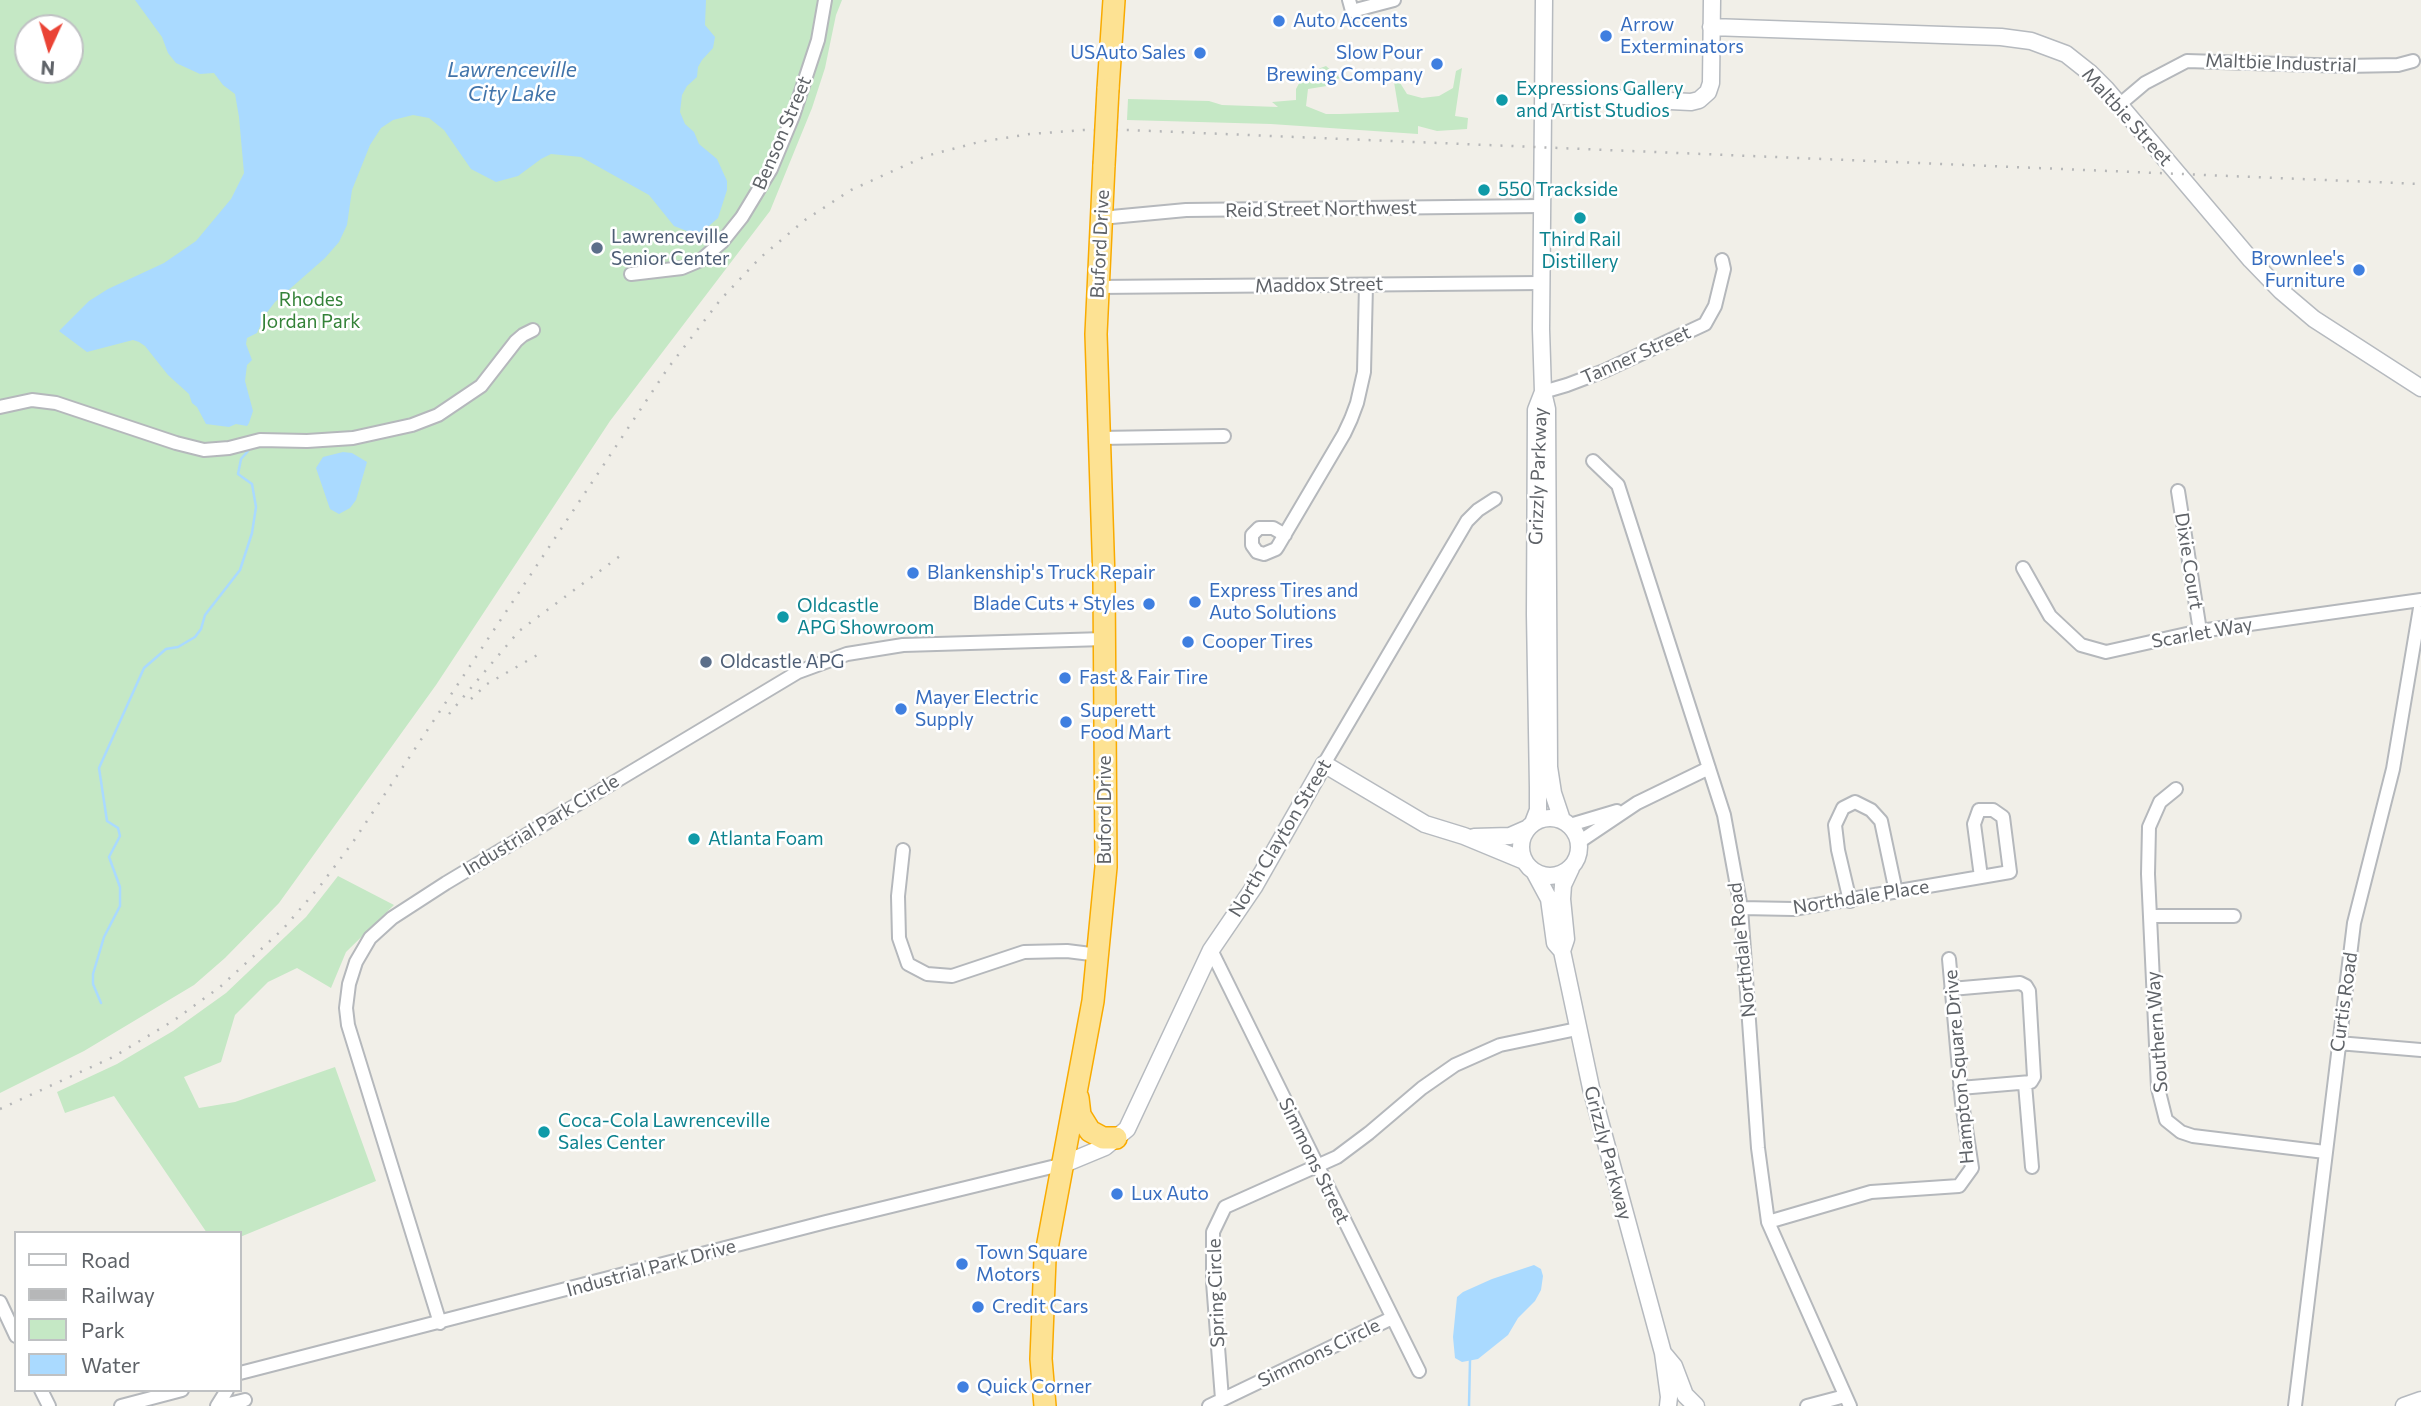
<!DOCTYPE html>
<style>
body{margin:0}
#map{position:relative;width:2421px;height:1406px;overflow:hidden;background:#f1efe8;font-family:Commissioner,sans-serif}
canvas{display:block}
.legend{position:absolute;left:14px;top:1231px;width:228px;height:161px;box-sizing:border-box;background:#fff;border:2px solid #bfc1c3;margin:0;padding:9px 12px;list-style:none;font-size:21px;color:#5f6368}
.legend li{display:flex;align-items:center;gap:14px;height:35px}
.legend b{width:35px;border:2px solid #bfc1c3}
.north{position:absolute;left:14px;top:14px;width:70px;height:70px;box-sizing:border-box;background:#fff;border:2px solid #bfc1c3;border-radius:50%;rotate:184deg;font-size:19px;font-weight:700;line-height:28px;text-align:center;color:#5f6368}
.north::after{content:'';display:block;margin:auto;width:24px;height:32px;background:#ea4335;clip-path:polygon(50% 0,100% 100%,50% 72%,0 100%)}
</style>
<div id="map">
<canvas width="2421" height="1406"></canvas>
<ul class="legend">
<li><b style="height:9px;background:#fff"></b>Road</li>
<li><b style="height:9px;background:#b6b7b8"></b>Railway</li>
<li><b style="height:19px;background:#c5e8c5"></b>Park</li>
<li><b style="height:19px;background:#aadaff"></b>Water</li>
</ul>
<div class="north">N</div>
</div>
<script>
const context = document.querySelector('canvas').getContext('2d');
context.lineJoin = 'round';
function fillPath(path, color) { context.fillStyle = color; context.fill(path, 'evenodd'); }
const shape = rows => new Path2D(rows.map(r => 'M' + r).join(''));
function stroke(path, color, width, dash) { context.strokeStyle = color; context.lineWidth = width; context.lineCap = dash ? 'butt' : 'round'; context.setLineDash(dash || []); context.stroke(path); }
function label(font, color, halo, rows, align = 'center') {
  context.font = font + ' Commissioner,sans-serif'; context.lineWidth = 5; context.setLineDash([]); context.textBaseline = 'middle'; context.strokeStyle = halo; context.fillStyle = color; for (const [text, x, y, turn = 0] of rows) {
    context.save(); context.translate(x, y); context.rotate((+turn || 0) * Math.PI / 180); context.textAlign = isNaN(turn) ? turn : align; if (halo) context.strokeText(text, 0, 0); context.fillText(text, 0, 0); context.restore();
  }
}
const green = shape([
 [0,0,842,0,836,15,825,68,812,108,770,211,610,421,436,685,279,903,225,958,194,985,84,1051,0,1093],
 [28,28,70,28,70,70,28,70],
 [1326,66,1340,78,1332,81,1333,85,1308,89,1306,106,1326,114,1340,114,1399,112,1394,82,1397,78,1407,94,1422,98,1439,96,1453,88,1456,71,1462,68,1455,116,1468,118,1467,129,1437,131,1418,126,1418,134,1271,124,1127,120,1128,99,1209,101,1222,105,1278,107,1272,102,1296,100,1296,89,1304,74],
 [338,876,394,905,346,952,331,988,297,968,268,982,235,1015,221,1062,184,1077,199,1108,235,1102,335,1067,376,1181,240,1237,240,1233,207,1233,114,1096,65,1113,57,1092,117,1064,173,1031,226,993,306,917]
]);
const water = shape([
 [135,0,706,0,705,25,715,37,713,48,702,60,698,67,697,77,687,86,682,95,680,112,685,124,694,132,699,144,717,159,727,181,727,190,718,218,702,232,692,233,674,226,649,195,581,157,551,154,541,159,518,176,496,182,471,169,444,130,429,118,413,115,393,120,381,128,370,145,352,190,347,225,339,242,325,258,275,302,265,315,257,333,247,338,246,344,252,360,247,365,245,381,253,411,249,423,247,426,236,424,229,427,206,424,197,407,192,403,189,394,168,375,145,346,139,342,133,340,87,352,59,331,89,301,108,289,164,263,196,241,231,199,244,173,239,117,235,94,223,85,214,73,200,74,176,63,168,53,162,37],
 [343,452,352,453,367,462,356,500,350,508,339,514,330,509,316,468,323,457],
 [1534,1265,1541,1269,1543,1276,1541,1290,1535,1301,1518,1318,1508,1335,1478,1359,1462,1362,1455,1358,1453,1337,1457,1297,1463,1292,1492,1279]
]);
const stream = shape([
 [101,1003,93,984,93,974,104,937,120,906,120,887,109,857,120,836,118,828,107,821,99,768,144,668,166,649,178,647,195,637,201,629,205,615,240,570,252,533,256,507,252,484,238,474,241,459,248,451],
 [1469,1406,1470,1360]
]);
const street = shape([
 [1349,0,1352,11,1394,0],
 [2119,105,2145,83,2187,61,2346,66,2398,65,2413,61],
 [1101,218,1186,210,1541,206],
 [631,274,682,268,701,260,722,242,742,217,771,169,793,116,818,40,825,0],
 [1097,287,1541,283],
 [1543,392,1567,385,1604,371,1705,324,1715,306,1724,269,1722,260],
 [0,407,32,400,56,403,176,443,204,450,229,448,260,440,307,441,353,438,412,425,438,415,481,386,516,341,523,335,533,330],
 [1099,438,1224,436],
 [1593,461,1618,485,1724,815,1741,908,1758,1148,1768,1222,1850,1406],
 [2178,491,2200,631],
 [1285,535,1273,528,1259,528,1252,535,1252,545,1257,552,1264,554,1276,549,1278,546,1344,434,1351,419,1357,403,1364,372,1366,285],
 [2023,568,2050,616,2081,645,2106,652,2200,631,2421,600],
 [1324,764,1467,521,1478,510,1495,499],
 [2176,789,2160,802,2149,827,2148,874,2158,1088,2166,1120,2181,1132,2193,1136,2325,1152],
 [1979,810,1993,810,2003,817,2010,872,1981,877,1974,824,1979,810],
 [1570,825,1617,811],
 [1579,842,1637,803,1709,768],
 [903,850,898,896,899,938,908,964,927,974,952,976,1024,952,1067,951,1099,955],
 [1850,901,1838,850,1835,825,1843,808,1855,802,1871,810,1881,821,1896,892],
 [1741,908,1793,909,1981,877],
 [2151,916,2234,916],
 [1211,950,1419,1371],
 [1951,989,2020,983,2026,986,2029,991,2034,1077,2031,1082,1960,1088],
 [2338,1043,2421,1050],
 [2025,1084,2032,1167],
 [1768,1222,1871,1192,1959,1186,1972,1168,1962,1103,1949,959],
 [0,1302,16,1336],
 [440,1323,348,1025,346,1008,349,984,356,962,370,938,392,918,446,883,798,672,847,654,903,645,1104,639],
 [240,1373,826,1222,1064,1164],
 [41,1390,49,1406],
 [1222,1399,1213,1282,1213,1232,1225,1207,1337,1157,1369,1133,1422,1088,1455,1065,1500,1045,1577,1029],
 [121,1406,182,1390],
 [217,1406,227,1390],
 [221,1406,245,1400],
 [1209,1406,1392,1318],
 [1807,1406,1845,1396],
 [2295,1406,2354,923,2393,769,2421,602]
]);
const secondary = shape([
 [1544,0,1541,329,1543,392,1547,409,1549,767,1553,793,1562,820],
 [1711,27,2001,37,2031,41,2066,54,2090,73,2106,89,2251,260,2281,291,2314,319,2421,388],
 [1544,95,1691,102,1699,100,1708,92,1711,83,1712,0],
 '1521 847a29 29 0 1 1 58 0a29 29 0 1 1-58 0Z',
 [1533,823,1538,810,1538,788,1535,614,1536,410,1543,392],
 [1474,837,1510,836,1526,829],
 [1571,868,1563,885,1562,899,1566,939,1562,951,1591,1088,1663,1353,1669,1397,1668,1406],
 [1535,873,1549,899,1555,943,1562,951],
 [1064,1164,1105,1147,1127,1129,1211,950,1254,887,1324,764,1425,824,1464,836,1522,860],
 [1664,1354,1674,1366,1685,1395,1696,1406],
 [2404,1406,2421,1400]
]);
const highway = shape([
 [1108,89,1114,0],
 [1078,1098,1080,1115,1090,1131,1103,1138,1116,1138],
 [1045,1406,1041,1359,1045,1259,1093,1001,1106,867,1104,580,1096,334,1104,165]
]);
const rail = shape([
 [471,699,487,684,539,654],
 [449,714,519,631,620,556],
 [0,1109,113,1057,173,1021,220,987,283,929,320,886,353,842,668,368,721,299,761,257,805,220,851,190,926,156,979,142,1030,134,1084,130,1128,130,2421,184]
]);
const highwayBridge = shape([
 [1104,165,1108,89]
]);
const markers = [
 [1279,21,7,"#3f7fe0"],
 [1606,36,7,"#3f7fe0"],
 [1200,53,7,"#3f7fe0"],
 [1437,64,7,"#3f7fe0"],
 [1502,100,7,"#0f9aa8"],
 [1484,190,7,"#0f9aa8"],
 [1580,218,7,"#0f9aa8"],
 [597,248,7,"#5c6f8a"],
 [2359,270,7,"#3f7fe0"],
 [913,573,7,"#3f7fe0"],
 [1195,602,7,"#3f7fe0"],
 [1149,604,7,"#3f7fe0"],
 [783,617,7,"#0f9aa8"],
 [1188,642,7,"#3f7fe0"],
 [706,662,7,"#5c6f8a"],
 [1065,678,7,"#3f7fe0"],
 [901,709,7,"#3f7fe0"],
 [1066,722,7,"#3f7fe0"],
 [694,839,7,"#0f9aa8"],
 [544,1132,7,"#0f9aa8"],
 [1117,1194,7,"#3f7fe0"],
 [962,1264,7,"#3f7fe0"],
 [978,1307,7,"#3f7fe0"],
 [963,1387,7,"#3f7fe0"]
];
const shopNames = [
 ["Auto Accents",1293,21],
 ["Arrow",1620,25],
 ["Exterminators",1620,47],
 ["USAuto Sales",1186,53,"right"],
 ["Slow Pour",1423,53,"right"],
 ["Brewing Company",1423,75,"right"],
 ["Brownlee's",2345,259,"right"],
 ["Furniture",2345,281,"right"],
 ["Blankenship's Truck Repair",927,573],
 ["Express Tires and",1209,591],
 ["Auto Solutions",1209,613],
 ["Blade Cuts + Styles",1135,604,"right"],
 ["Cooper Tires",1202,642],
 ["Fast & Fair Tire",1079,678],
 ["Mayer Electric",915,698],
 ["Supply",915,720],
 ["Superett",1080,711],
 ["Food Mart",1080,733],
 ["Lux Auto",1131,1194],
 ["Town Square",976,1253],
 ["Motors",976,1275],
 ["Credit Cars",992,1307],
 ["Quick Corner",977,1387]
];
const streetNames = [
 ["Maltbie Industrial",2281,63,2],
 ["Maltbie Street",2127,117,48],
 ["Benson Street",782,133,-67],
 ["Reid Street Northwest",1321,209,-1],
 ["Buford Drive",1100,244,-87],
 ["Maddox Street",1319,285,-1],
 ["Tanner Street",1636,355,-24],
 ["Grizzly Parkway",1538,476,-88],
 ["Dixie Court",2189,561,81],
 ["Scarlet Way",2202,633,-10],
 ["Buford Drive",1105,810,-90],
 ["Industrial Park Circle",541,825,-31],
 ["North Clayton Street",1280,838,-59],
 ["Northdale Place",1861,897,-9],
 ["Northdale Road",1742,950,-96],
 ["Curtis Road",2344,1002,-82],
 ["Southern Way",2157,1032,-94],
 ["Hampton Square Drive",1959,1067,-95],
 ["Grizzly Parkway",1608,1153,75],
 ["Simmons Street",1314,1161,64],
 ["Industrial Park Drive",651,1268,-15],
 ["Spring Circle",1216,1293,-92],
 ["Simmons Circle",1319,1353,-26]
];
const cultureNames = [
 ["Expressions Gallery",1516,89],
 ["and Artist Studios",1516,111],
 ["550 Trackside",1498,190],
 ["Third Rail",1580,240,"center"],
 ["Distillery",1580,262,"center"],
 ["Oldcastle",797,606],
 ["APG Showroom",797,628],
 ["Atlanta Foam",708,839],
 ["Coca-Cola Lawrenceville",558,1121],
 ["Sales Center",558,1143]
];
const serviceNames = [
 ["Lawrenceville",611,237],
 ["Senior Center",611,259],
 ["Oldcastle APG",720,662]
];
const parkNames = [
 ["Rhodes",311,300],
 ["Jordan Park",311,322]
];
const waterNames = [
 ["Lawrenceville",512,70],
 ["City Lake",512,94]
];
fillPath(green, '#c5e8c5');
fillPath(water, '#aadaff');
stroke(stream, '#aadaff', 2.5);
stroke(street, '#b5b8bc', 16);
stroke(secondary, '#b6babf', 19);
stroke(highway, '#f9ab00', 24);
stroke(street, '#fff', 12);
stroke(secondary, '#fff', 16);
stroke(highway, '#fde293', 21);
stroke(rail, '#b6b7b8', 2.5, [2, 9]);
stroke(highwayBridge, '#f9ab00', 24, []);
stroke(highwayBridge, '#fde293', 21);
for (const [x, y, r, color] of markers) { const dot = new Path2D(); dot.arc(x, y, r, 0, 2 * Math.PI); context.fillStyle = color; context.fill(dot); stroke(dot, '#fff', 2.5); }
label('19px', '#366cbe', '#fff', shopNames, 'left');
label('19px', '#5f6368', '#fff', streetNames);
label('19px', '#0d838f', '#fff', cultureNames, 'left');
label('19px', '#4e5e75', '#fff', serviceNames, 'left');
label('19px', '#348238', '#fff', parkNames);
label('italic 21px', '#4174aa', '#fff', waterNames);
</script>
